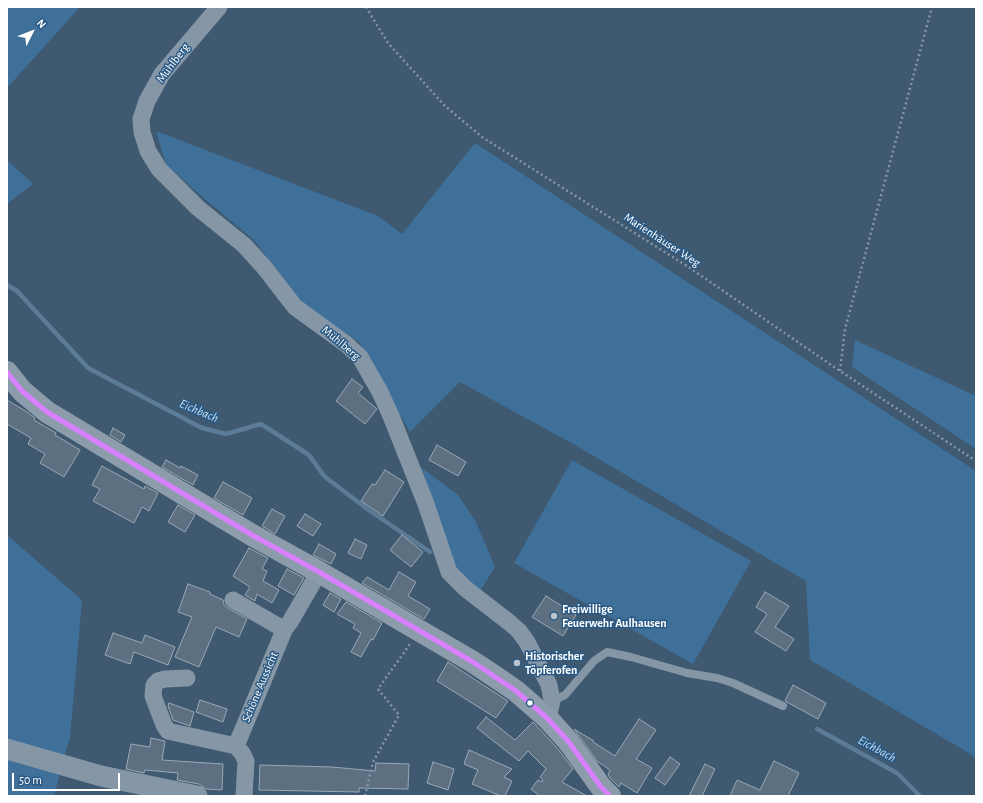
<!DOCTYPE html>
<meta charset="utf-8">
<style>
body{margin:0}
#map{position:relative;width:983px;height:803px;overflow:hidden;background:#3f5970;font-family:"Alegreya Sans",sans-serif}
canvas{display:block}
.frame{position:absolute;inset:0;border:8px solid #fff;pointer-events:none}
.north{position:absolute;left:12px;top:12px;width:40px;height:40px;-webkit-text-stroke:3px #2a5a85;paint-order:stroke;rotate:48deg;font-size:11px;font-weight:700;line-height:16px;text-align:center;color:#fff}
.north::after{content:'';display:block;margin:auto;width:14px;height:18px;background:#fff;clip-path:polygon(50% 0,100% 100%,50% 72%,0 100%)}
.scale{position:absolute;left:12px;top:773px;width:108px;height:18px;box-sizing:border-box;border:2px solid #fff;border-top:0;padding-left:5px;font-size:12px;line-height:14px;white-space:nowrap;color:#fff;-webkit-text-stroke:3px #2a5a85;paint-order:stroke}
</style>
<div id="map">
<canvas width="983" height="803"></canvas>
<div class="frame"></div>
<div class="north">N</div>
<div class="scale">50 m</div>
</div>
<script>
const context = document.querySelector('canvas').getContext('2d');
context.lineJoin = 'round';
function fillPath(path, color) { context.fillStyle = color; context.fill(path, 'evenodd'); }
const shape = rows => new Path2D(rows.map(r => 'M' + r).join(''));
function stroke(path, color, width, dash) { context.strokeStyle = color; context.lineWidth = width; context.lineCap = dash ? 'butt' : 'round'; context.setLineDash(dash || []); context.stroke(path); }
function label(font, color, halo, rows, align = 'center') {
  context.font = font + ' "Alegreya Sans",sans-serif'; context.lineWidth = 3; context.setLineDash([]); context.textBaseline = 'middle'; context.strokeStyle = halo; context.fillStyle = color; for (const [text, x, y, turn = 0] of rows) {
    context.save(); context.translate(x, y); context.rotate((+turn || 0) * Math.PI / 180); context.textAlign = isNaN(turn) ? turn : align; if (halo) context.strokeText(text, 0, 0); context.fillText(text, 0, 0); context.restore();
  }
}
const green = shape([
 [7,7,80,7,7,88],
 [156,131,378,216,402,234,475,143,976,471,976,759,969,753,810,660,806,581,575,445,460,382,410,432,359,342,304,305,254,240,200,195,166,164],
 [7,160,33,184,7,204],
 [855,340,976,396,976,449,852,367],
 [572,460,751,561,693,664,514,563],
 [419,466,458,495,476,522,495,567,480,591,452,565],
 [7,535,82,600,70,738,64,758,7,741],
 [7,758,60,773,54,796,7,796]
]);
const stream = shape([
 [7,285,17,291,88,368,202,428,226,434,261,424,309,455,324,476,366,508,430,552],
 [817,729,897,773,920,796]
]);
const building = shape([
 [352,379,363,387,358,393,377,409,365,424,336,401,352,379],
 [7,400,27,412,35,418,34,420,56,433,55,435,80,450,64,477,40,463,45,454,28,444,31,438,7,424,7,400],
 [113,428,125,435,121,442,110,435,113,428],
 [437,445,466,462,458,476,429,460,437,445],
 [166,460,180,468,181,466,198,475,193,485,162,467,166,460],
 [102,466,144,489,145,486,158,493,149,511,142,507,134,523,93,501,100,489,92,485,102,466],
 [385,470,404,482,383,516,361,501,372,484,375,485,385,470],
 [223,482,252,498,243,515,214,498,223,482],
 [178,505,195,515,185,532,168,522,178,505],
 [272,509,285,516,275,534,262,526,272,509],
 [305,514,321,524,313,536,297,526,305,514],
 [402,535,423,552,411,567,390,550,402,535],
 [355,539,367,545,361,559,348,553,355,539],
 [319,544,336,554,331,564,313,555,319,544],
 [249,548,268,558,262,569,267,571,263,581,279,590,272,603,257,594,255,601,245,595,250,587,233,576,249,548],
 [287,569,304,578,294,595,278,586,287,569],
 [399,572,416,582,408,596,430,609,424,619,362,583,367,577,389,590,399,572],
 [188,584,210,592,210,594,223,600,224,605,228,608,247,619,239,637,216,627,199,667,175,657,192,617,178,612,188,584],
 [765,592,789,606,775,627,794,639,786,651,755,632,767,614,756,607,765,592],
 [330,593,341,599,334,612,323,605,330,593],
 [546,596,576,615,563,636,532,617,546,596],
 [346,602,382,623,373,640,371,639,361,657,351,652,361,633,353,628,355,624,337,614,346,602],
 [113,633,142,643,145,635,175,647,168,665,134,652,130,664,105,655,113,633],
 [448,662,508,701,496,718,437,681,448,662],
 [793,685,826,703,818,719,785,701,793,685],
 [200,700,227,709,223,722,196,712,200,700],
 [169,703,194,712,190,726,173,720,168,706,169,703],
 [486,717,515,740,533,722,558,749,573,769,562,782,587,796,540,796,531,789,538,780,542,782,543,780,540,777,546,769,528,751,519,761,477,728,486,717],
 [639,719,656,730,636,759,652,768,637,793,621,783,619,787,611,779,608,775,610,770,597,761,574,729,594,741,593,742,615,756,639,719],
 [151,738,165,741,162,760,223,764,222,790,206,789,199,784,177,780,178,773,145,770,144,773,126,769,131,744,150,747,151,738],
 [469,750,512,769,504,777,512,781,505,796,501,796,472,784,478,770,464,764,469,750],
 [670,757,680,764,665,785,655,778,670,757],
 [774,761,799,773,788,796,730,796,737,780,760,790,774,761],
 [433,762,454,769,448,790,427,783,433,762],
 [376,763,409,764,408,789,359,788,359,792,259,790,260,765,332,767,375,771,376,763],
 [705,764,715,769,702,796,689,796,705,764]
]);
const path = shape([
 [366,7,388,43,445,106,482,137,687,266,840,371,976,461],
 [840,371,845,329,932,7],
 [365,796,373,762,399,715,378,689,410,644]
]);
const service = shape([
 [552,701,565,695,594,661,607,652,631,657,687,673,717,678,733,683,783,706]
]);
const minor = shape([
 [219,7,162,74,147,101,141,119,142,132,148,151,159,169,198,208,244,245,264,267,295,307,346,344,360,357,380,392,391,416,426,504,449,572,466,589,510,623,519,631,527,642,549,685,552,701,550,710,547,718],
 [233,600,278,626,285,628,290,622,319,572],
 [187,678,165,679,158,681,154,685,153,696,164,725,168,731,172,732,236,746,242,753,246,761,244,796],
 [236,746,285,628]
]);
const tertiary = shape([
 [7,749,101,776,197,796]
]);
const secondary = shape([
 [7,372,22,391,47,412,252,535,319,572,473,662,497,678,516,691,547,718,568,741,601,787,610,796]
]);
const bus1 = shape([
 [7,372,22,391,47,412,252,535,319,572,473,662,516,691,547,718,568,741,601,787,610,796]
]);
const markers = [
 [554,616,4,"#bcc5cd"],
 [517,663,4,"#bcc5cd"],
 [530,703,3.5,"#fff"]
];
const streetNames = [
 ["Mühlberg",173,63,-53],
 ["Marienhäuser Weg",662,240,33],
 ["Mühlberg",341,343,40],
 ["Schöne Aussicht",260,687,-67]
];
const poiNames = [
 ["Freiwillige",562,609],
 ["Feuerwehr Aulhausen",562,623],
 ["Historischer",525,656],
 ["Töpferofen",525,670]
];
const waterNames = [
 ["Eichbach",199,411,23],
 ["Eichbach",877,749,29]
];
fillPath(green, '#3f709a');
stroke(stream, '#5b7b97', 4.5);
fillPath(building, '#5c7082');
stroke(building, '#99a8b5', 1);
stroke(path, '#8596a6', 2.5, [2, 3]);
stroke(service, '#8596a6', 8);
stroke(minor, '#8596a6', 17);
stroke(tertiary, '#8596a6', 21);
stroke(secondary, '#8c9cab', 22);
stroke(bus1, '#d880ff', 5);
for (const [x, y, r, color] of markers) { const dot = new Path2D(); dot.arc(x, y, r, 0, 2 * Math.PI); context.fillStyle = color; context.fill(dot); stroke(dot, '#2a5a85', 1.5); }
label('12px', '#fff', '#2a5a85', streetNames);
label('bold 12px', '#fff', '#2a5a85', poiNames, 'left');
label('italic 13px', '#c1daee', '#2a5a85', waterNames);
</script>
